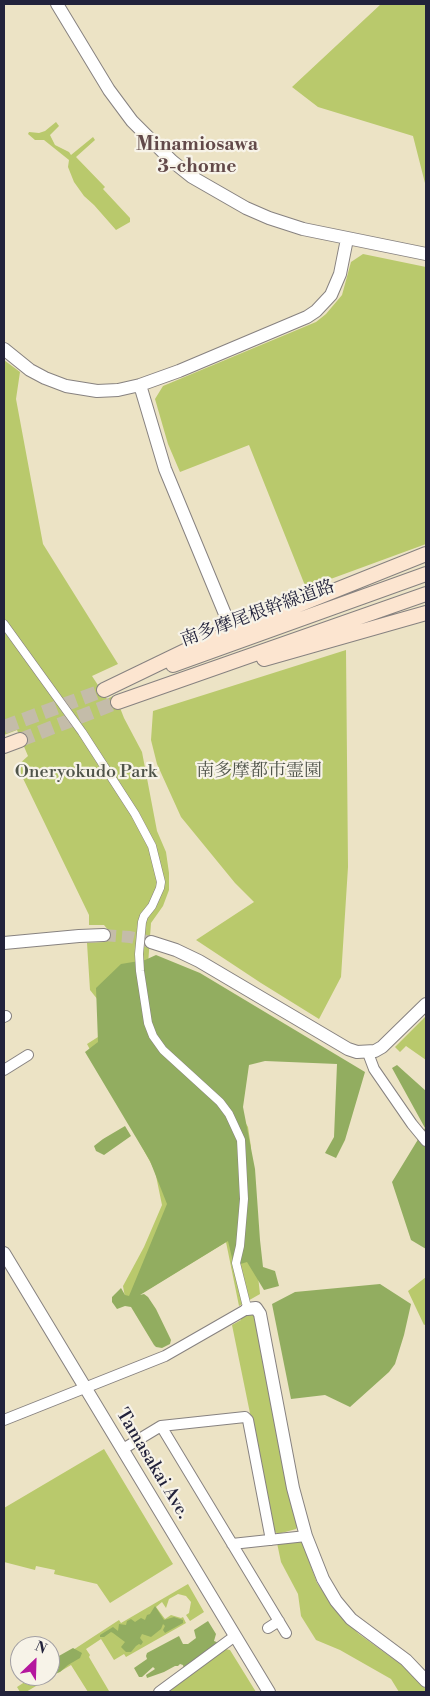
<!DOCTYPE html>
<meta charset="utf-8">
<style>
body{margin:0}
#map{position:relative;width:430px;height:1696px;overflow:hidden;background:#ece3c5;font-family:"Libre Bodoni",serif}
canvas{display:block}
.frame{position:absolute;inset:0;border:5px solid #22223b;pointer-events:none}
.north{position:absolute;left:10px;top:1636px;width:50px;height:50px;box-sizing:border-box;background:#f7f3e8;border:1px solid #a29fa3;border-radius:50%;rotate:24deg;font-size:14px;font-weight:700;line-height:20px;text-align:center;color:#22223b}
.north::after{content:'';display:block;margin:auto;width:18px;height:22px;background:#b5179e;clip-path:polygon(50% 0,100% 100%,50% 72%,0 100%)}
</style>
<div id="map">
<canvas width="430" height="1696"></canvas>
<div class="frame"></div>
<div class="north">N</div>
</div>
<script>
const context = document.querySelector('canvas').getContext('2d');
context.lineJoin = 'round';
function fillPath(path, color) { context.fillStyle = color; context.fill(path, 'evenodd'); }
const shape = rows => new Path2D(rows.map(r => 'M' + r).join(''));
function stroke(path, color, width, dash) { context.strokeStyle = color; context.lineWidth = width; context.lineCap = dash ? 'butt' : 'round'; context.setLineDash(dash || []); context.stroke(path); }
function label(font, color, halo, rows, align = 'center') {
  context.font = font + ' "Libre Bodoni","Noto Serif JP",serif'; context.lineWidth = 4.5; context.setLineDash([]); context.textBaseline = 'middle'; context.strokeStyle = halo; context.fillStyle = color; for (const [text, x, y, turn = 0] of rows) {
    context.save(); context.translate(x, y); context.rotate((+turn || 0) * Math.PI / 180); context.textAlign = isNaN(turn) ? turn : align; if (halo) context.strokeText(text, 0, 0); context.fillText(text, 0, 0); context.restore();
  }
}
const green = shape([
 [381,4,426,4,426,187,413,136,318,107,292,87],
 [56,122,59,126,50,135,55,145,69,152,71,155,93,137,95,140,76,157,105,187,103,189,130,218,130,222,116,230,94,205,84,196,74,182,68,167,69,160,44,140,35,140,28,134,29,132,39,133,45,131],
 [363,254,426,267,426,544,306,588,249,445,180,472,168,444,155,399,163,386,316,322,326,314,342,295,351,262],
 [4,360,20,372,16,399,43,544,118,664,92,676,107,699,115,695,124,718,142,752,157,831,166,852,169,873,169,890,163,906,151,923,148,965,248,1127,251,1147,252,1222,260,1294,239,1306,226,1242,126,1303,123,1286,144,1247,162,1205,155,1171,87,1044,98,1037,98,1000,90,990,87,943,105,942,109,940,109,931,104,925,89,925,89,915,17,766,28,756,17,730,4,735],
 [346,650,348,867,341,977,319,1019,261,983,196,940,254,902,235,883,181,817,157,764,151,740,153,711],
 [426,1016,426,1060,406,1046,400,1052,395,1047],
 [426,1277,426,1324,424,1325,408,1291],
 [250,1311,257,1314,298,1526,296,1529,278,1534,274,1531,232,1325,241,1320,241,1317],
 [104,1449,173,1564,110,1603,97,1584,54,1574,55,1570,36,1566,35,1570,4,1562,4,1508],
 [301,1539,317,1583,340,1616,359,1634,406,1668,418,1679,426,1690,426,1692,399,1692,391,1679,340,1650,316,1640,301,1616,298,1594,281,1562,277,1543],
 [188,1584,204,1612,190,1621,186,1615,189,1613,191,1602,186,1596,178,1594,169,1599,166,1608,162,1602,156,1607,165,1619,171,1615,181,1618,183,1617,186,1623,126,1657,124,1654,114,1660,101,1639,86,1649,90,1655,89,1657,109,1691,106,1692,88,1692,71,1665,26,1692,20,1692,17,1687,34,1676,50,1676,50,1665,119,1620,121,1623],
 [225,1649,230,1650,256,1692,167,1692]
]);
const forest = shape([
 [156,955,200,973,365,1072,345,1140,336,1158,325,1153,334,1137,337,1064,265,1061,249,1065,243,1107,255,1169,260,1240,263,1267,275,1271,279,1286,264,1290,247,1262,234,1266,228,1241,140,1295,144,1294,148,1297,156,1309,171,1340,170,1344,162,1348,156,1347,154,1345,131,1307,125,1306,117,1309,112,1302,112,1297,121,1288,125,1295,129,1296,167,1204,150,1161,85,1052,98,1042,96,988,121,964,145,960],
 [397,1065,426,1091,426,1249,411,1240,392,1182,425,1128,392,1068],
 [125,1126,131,1136,104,1155,96,1151,94,1146,103,1139],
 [380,1284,411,1304,404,1335,395,1364,389,1372,350,1407,325,1395,291,1399,272,1304,295,1292],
 [155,1606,164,1620,174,1617,183,1620,183,1623,165,1633,163,1630,165,1626,163,1624,161,1629,151,1637,142,1634,140,1638,143,1642,141,1645,139,1644,136,1646,131,1652,126,1652,121,1647,125,1642,113,1633,111,1632,104,1637,100,1637,100,1635,113,1627,118,1631,119,1624,126,1625,127,1621,131,1619,135,1622,141,1618,145,1620,147,1615,150,1614],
 [208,1621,216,1634,214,1641,219,1643,184,1669,183,1665,180,1664,178,1666,175,1666,164,1672,147,1678,146,1675,155,1669,153,1667,142,1677,139,1677,134,1668,147,1659,146,1656,147,1653,179,1636,183,1644,188,1644,196,1638,194,1630],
 [73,1648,82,1653,80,1658,68,1665,60,1672,50,1675,50,1661]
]);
const tertiaryTunnel = shape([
 [104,935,130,937,151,942]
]);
const secondaryTunnel = shape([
 [4,727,104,690],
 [20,740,118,702]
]);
const pedestrian = shape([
 [4,624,82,732,135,814,152,846,161,882,160,888,152,906,144,916,142,922,139,954,140,971,148,1023,153,1036,163,1050,220,1102,229,1114,241,1140,244,1199,240,1246,236,1263,246,1303]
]);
const minor = shape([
 [4,1017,6,1016],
 [368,1053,374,1069,412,1124,426,1141],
 [4,1070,28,1055],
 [4,1420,165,1356,247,1309],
 [161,1426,286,1633],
 [123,1449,161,1426,245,1417,248,1420,271,1540],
 [232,1544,306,1536],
 [268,1628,279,1621],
 [159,1692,235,1636]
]);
const tertiary = shape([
 [57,4,109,90,132,121,172,161,192,177,246,208,269,218,303,229,426,254],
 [4,349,30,370,45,378,66,386,97,391,118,390,140,385,179,371,307,317,316,311,331,295,340,274,347,239],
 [140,385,165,469,232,631],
 [151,942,176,950,199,961,348,1049,357,1052,375,1051,382,1047,426,1004],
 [4,943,79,936,104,935],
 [4,1253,269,1692],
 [247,1309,256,1308,260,1314,293,1488,306,1536,323,1579,336,1601,351,1619,406,1660,426,1681]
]);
const secondary = shape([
 [264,659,426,613],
 [173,665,426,574],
 [104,690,191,648,426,554],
 [118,702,426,594],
 [4,746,20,740]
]);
const streetNames = [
 ["南多摩尾根幹線道路",258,614,-20],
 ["Tamasakai Ave.",152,1464,59]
];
const parkNames = [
 ["南多摩都市霊園",259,772],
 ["Oneryokudo Park",86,773]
];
const neighbourhoodNames = [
 ["Minamiosawa",197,145],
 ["3-chome",197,167]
];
fillPath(green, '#b9c96c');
fillPath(forest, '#92ad60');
stroke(tertiaryTunnel, '#c4bca9', 12, [12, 6]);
stroke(secondaryTunnel, '#c4bca9', 14, [14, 7]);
stroke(pedestrian, '#878280', 9);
stroke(minor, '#878280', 12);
stroke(tertiary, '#878280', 14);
stroke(secondary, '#878280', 16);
stroke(pedestrian, '#fff', 8);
stroke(minor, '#fff', 10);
stroke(tertiary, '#fff', 12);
stroke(secondary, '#fce5d0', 14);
label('18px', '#22223b', '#f7f3e8', streetNames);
label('18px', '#4f544a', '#f7f3e8', parkNames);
label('bold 19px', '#624949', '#f7f3e8', neighbourhoodNames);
</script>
